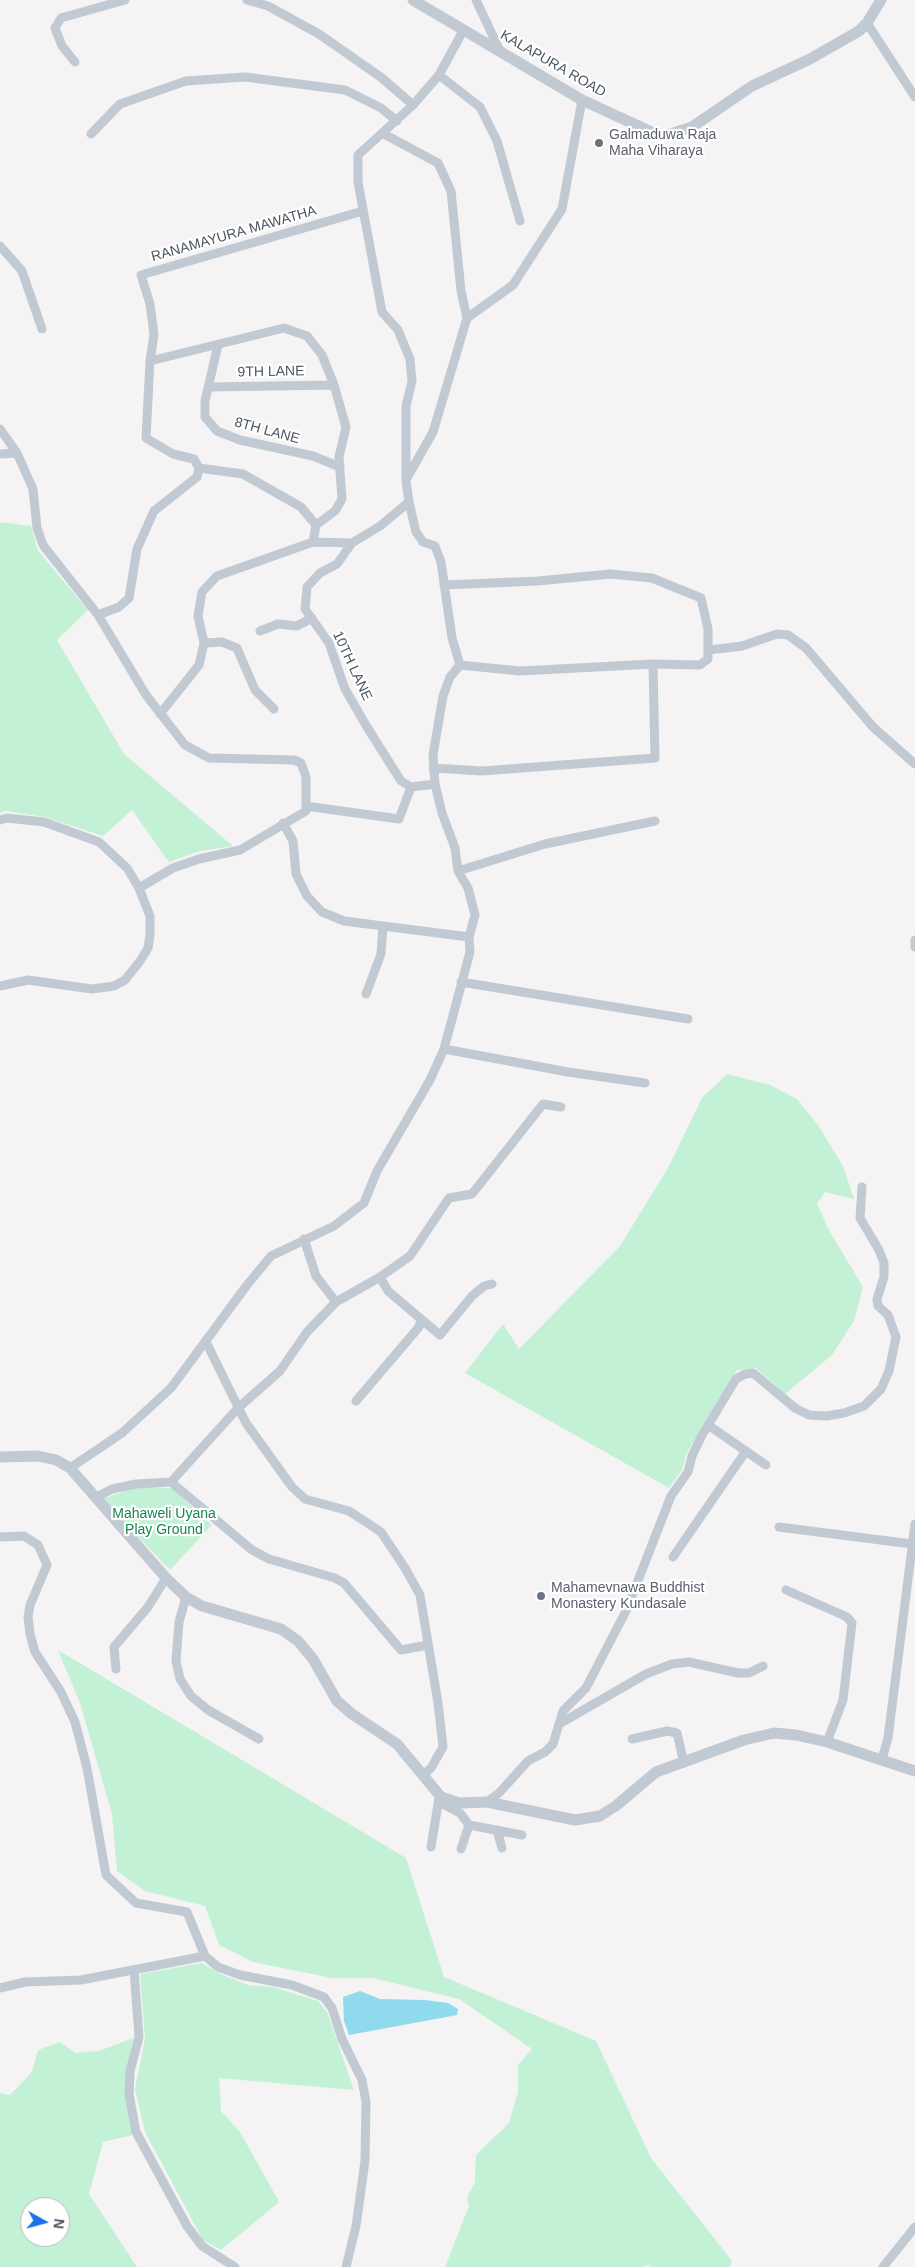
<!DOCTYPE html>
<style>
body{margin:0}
#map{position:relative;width:915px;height:2267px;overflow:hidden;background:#f5f3f3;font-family:Arial,sans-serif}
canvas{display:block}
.north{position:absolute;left:20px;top:2197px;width:50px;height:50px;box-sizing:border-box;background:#fff;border:1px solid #b7bbc0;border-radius:50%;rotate:97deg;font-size:14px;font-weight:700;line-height:20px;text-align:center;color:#4a5661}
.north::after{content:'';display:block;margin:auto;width:18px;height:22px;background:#1a73e8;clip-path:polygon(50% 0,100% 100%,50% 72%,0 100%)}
</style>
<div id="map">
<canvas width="915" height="2267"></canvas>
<div class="north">N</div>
</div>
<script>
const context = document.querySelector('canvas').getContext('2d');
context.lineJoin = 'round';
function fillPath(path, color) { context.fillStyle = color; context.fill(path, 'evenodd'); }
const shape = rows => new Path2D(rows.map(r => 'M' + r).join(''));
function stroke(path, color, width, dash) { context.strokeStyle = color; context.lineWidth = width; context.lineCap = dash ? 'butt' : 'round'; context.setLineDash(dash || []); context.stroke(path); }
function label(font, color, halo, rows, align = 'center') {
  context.font = font + ' Arial,sans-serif'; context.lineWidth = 4.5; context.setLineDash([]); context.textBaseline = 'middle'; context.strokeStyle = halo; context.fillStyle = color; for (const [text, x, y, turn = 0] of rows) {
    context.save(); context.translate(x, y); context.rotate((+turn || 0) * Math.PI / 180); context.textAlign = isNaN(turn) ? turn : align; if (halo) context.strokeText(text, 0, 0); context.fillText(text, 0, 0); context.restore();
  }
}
const green = shape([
 [0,522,31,526,38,551,88,610,57,640,124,754,233,846,200,851,169,862,132,810,103,836,45,817,6,811,0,813],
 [727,1074,770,1085,797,1099,818,1125,843,1166,854,1199,825,1192,817,1204,830,1232,863,1287,854,1321,832,1355,785,1394,756,1368,737,1370,687,1452,682,1470,669,1488,465,1373,503,1324,519,1349,620,1246,668,1168,702,1098],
 [137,1487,172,1488,212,1525,170,1570,102,1499],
 [58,1650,406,1858,444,1977,596,2041,651,2158,732,2261,730,2267,650,2267,649,2265,641,2267,445,2267,469,2206,467,2198,475,2182,476,2155,509,2123,518,2092,518,2065,532,2049,459,1999,373,1978,332,1978,253,1962,219,1945,205,1906,145,1891,117,1871,112,1814,80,1703],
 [202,1963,220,1974,248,1985,273,1987,318,2001,327,2012,354,2090,219,2078,221,2111,240,2132,279,2202,221,2250,203,2240,145,2132,135,2089,145,2039,140,1974],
 [133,2038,125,2095,133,2135,103,2142,89,2194,137,2267,0,2267,0,2093,10,2095,32,2072,38,2050,60,2042,75,2053,99,2051],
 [30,2207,60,2207,60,2237,30,2237]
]);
const water = shape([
 [360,1991,380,1999,425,2000,448,2003,458,2009,457,2015,349,2035,344,2021,343,1997]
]);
const minor = shape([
 [247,0,268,6,319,34,382,78,413,105],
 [476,0,500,51],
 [867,23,915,97],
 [75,62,62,46,55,28,61,18,125,0],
 [439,75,480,107,497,141,520,221],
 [382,133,438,163,451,191,461,291,467,318],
 [91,134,120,104,186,81,245,77,345,90,381,108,397,121],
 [0,246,22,271,42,329],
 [218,345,205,401,205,417,217,431,240,440,313,456,340,467],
 [150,361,284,328,307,336,322,355,334,385,346,427,339,457,342,499,335,511,316,525,313,542],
 [208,387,334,385],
 [0,429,17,453,33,489,37,528,43,545,98,615,146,695,185,745,209,758,294,760,301,763,306,777,306,811,240,850,199,859,173,868,139,888],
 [0,454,17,453],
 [199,468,243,474,301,507,316,525],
 [407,478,433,432,467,318,513,285,562,209,582,100],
 [409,502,380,526,352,543,337,564,320,573,307,587,305,609,329,643,345,689,367,727,401,781,411,787],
 [444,585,538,581,610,574,652,578,701,598,708,629,708,659,700,665,653,664,520,671,460,665],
 [98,615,119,607,129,598,137,549,154,511,197,477,199,468,194,459,173,454,146,438,150,361,154,334,150,304,141,275,363,211],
 [260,631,278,624,297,626,312,618],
 [204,643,222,642,237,648,255,690,274,709],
 [709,650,742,646,777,634,788,635,806,648,873,727,915,764],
 [160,714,199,665,204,643,198,616,202,592,217,576,313,542,352,543],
 [433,768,482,771,655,758,653,664],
 [411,787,435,784,433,755,443,696,450,677,460,665,452,638,441,562,435,546,423,542,416,532,409,502,406,481,406,406,412,381,410,359,398,330,382,312,358,182,358,155,413,105,439,75,463,31],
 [306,806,399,819,411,787],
 [0,820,7,818,44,822,99,842,127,868,139,888,150,916,150,935,148,948,140,961,125,980,114,986,92,989,28,980,0,986],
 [283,823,293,841,296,874,307,896,322,912,344,921,469,937],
 [458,871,545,844,655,821],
 [915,940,915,947],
 [461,982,688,1019],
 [366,994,381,954,383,926],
 [444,1049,568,1072,645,1083],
 [304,1239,316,1276,336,1302],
 [421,1319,440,1335,472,1296,484,1286,492,1284],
 [206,1342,246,1423,292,1487,305,1499,349,1511,381,1532,405,1568,420,1595,438,1703,443,1747,431,1768,423,1775],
 [356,1401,419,1327,421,1319,388,1291,380,1277],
 [708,1425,766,1465],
 [70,1468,122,1433,171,1388,247,1285,271,1256,334,1226,364,1203,377,1171,430,1080,444,1049,470,952,469,937,475,915,468,888,458,871,455,848,442,813,435,784],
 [171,1482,252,1550,269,1559,335,1578,344,1583,401,1650,428,1645],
 [95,1498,112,1489,136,1484,171,1482,238,1408,280,1371,307,1332,336,1302,380,1277,410,1256,449,1198,472,1194,543,1104,561,1107],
 [779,1527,912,1544],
 [0,1537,24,1536,38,1545,47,1565,30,1605,28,1617,30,1634,35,1652,61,1692,75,1722,87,1768,106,1875,136,1903,187,1912,205,1956,218,1967,240,1975,292,1985,324,1997,332,2008,342,2039,362,2080,366,2102,365,2161,356,2226,346,2267],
 [673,1557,746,1451],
 [786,1590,847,1617,852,1623,843,1700,827,1742],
 [186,1597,179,1622,176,1661,180,1679,191,1696,208,1710,259,1739],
 [116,1669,114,1647,148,1607,166,1578],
 [559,1724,646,1674,672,1664,689,1662,738,1673,749,1673,763,1666],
 [632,1739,667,1731,677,1733,684,1763],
 [882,1759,888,1738,915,1524],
 [441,1797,443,1804,460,1813,469,1825,522,1835],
 [487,1802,499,1793,528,1761,545,1752,553,1744,563,1711,586,1688,626,1611,671,1496,688,1472,692,1456,701,1437,736,1379,745,1374,753,1373,795,1408,809,1415,827,1416,844,1413,864,1406,881,1389,889,1371,896,1337,888,1315,878,1306,877,1299,884,1277,884,1263,879,1250,860,1218,862,1187],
 [497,1830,502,1848],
 [431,1847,439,1798],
 [461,1849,469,1825],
 [134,1970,139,2037,130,2071,129,2094,136,2132,187,2226,202,2246,235,2267],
 [0,1988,25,1982,81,1980,205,1956],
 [883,2267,915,2227]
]);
const tertiary = shape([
 [413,0,582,100,658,135,667,135,692,127,752,86,810,59,859,31,867,23,881,0],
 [0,1457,38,1456,56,1460,70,1468,166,1578,186,1597,202,1606,281,1629,298,1641,313,1659,337,1701,352,1714,397,1744,441,1797,459,1803,487,1802,575,1820,600,1816,617,1805,656,1772,744,1740,774,1733,796,1735,827,1742,915,1771]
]);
const markers = [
 [599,143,5,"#6b7280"],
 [541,1596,5,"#6b7280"]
];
const streetNames = [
 ["KALAPURA ROAD",553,64,30],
 ["RANAMAYURA MAWATHA",234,234,-16],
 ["9TH LANE",271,372,-1],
 ["8TH LANE",267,431,15],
 ["10TH LANE",352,666,65]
];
const worshipNames = [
 ["Galmaduwa Raja",609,135],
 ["Maha Viharaya",609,151],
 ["Mahamevnawa Buddhist",551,1588],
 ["Monastery Kundasale",551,1604]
];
const parkNames = [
 ["Mahaweli Uyana",164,1514],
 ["Play Ground",164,1530]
];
fillPath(green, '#c3f1d5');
fillPath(water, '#90daee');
stroke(minor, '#c1cad2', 9);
stroke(tertiary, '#c1cad2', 11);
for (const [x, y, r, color] of markers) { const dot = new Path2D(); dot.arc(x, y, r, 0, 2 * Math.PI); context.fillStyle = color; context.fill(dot); stroke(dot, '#fff', 2); }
label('14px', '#4a5661', '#fff', streetNames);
label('14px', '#5b616d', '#fff', worshipNames, 'left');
label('14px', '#17864f', '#fff', parkNames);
</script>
